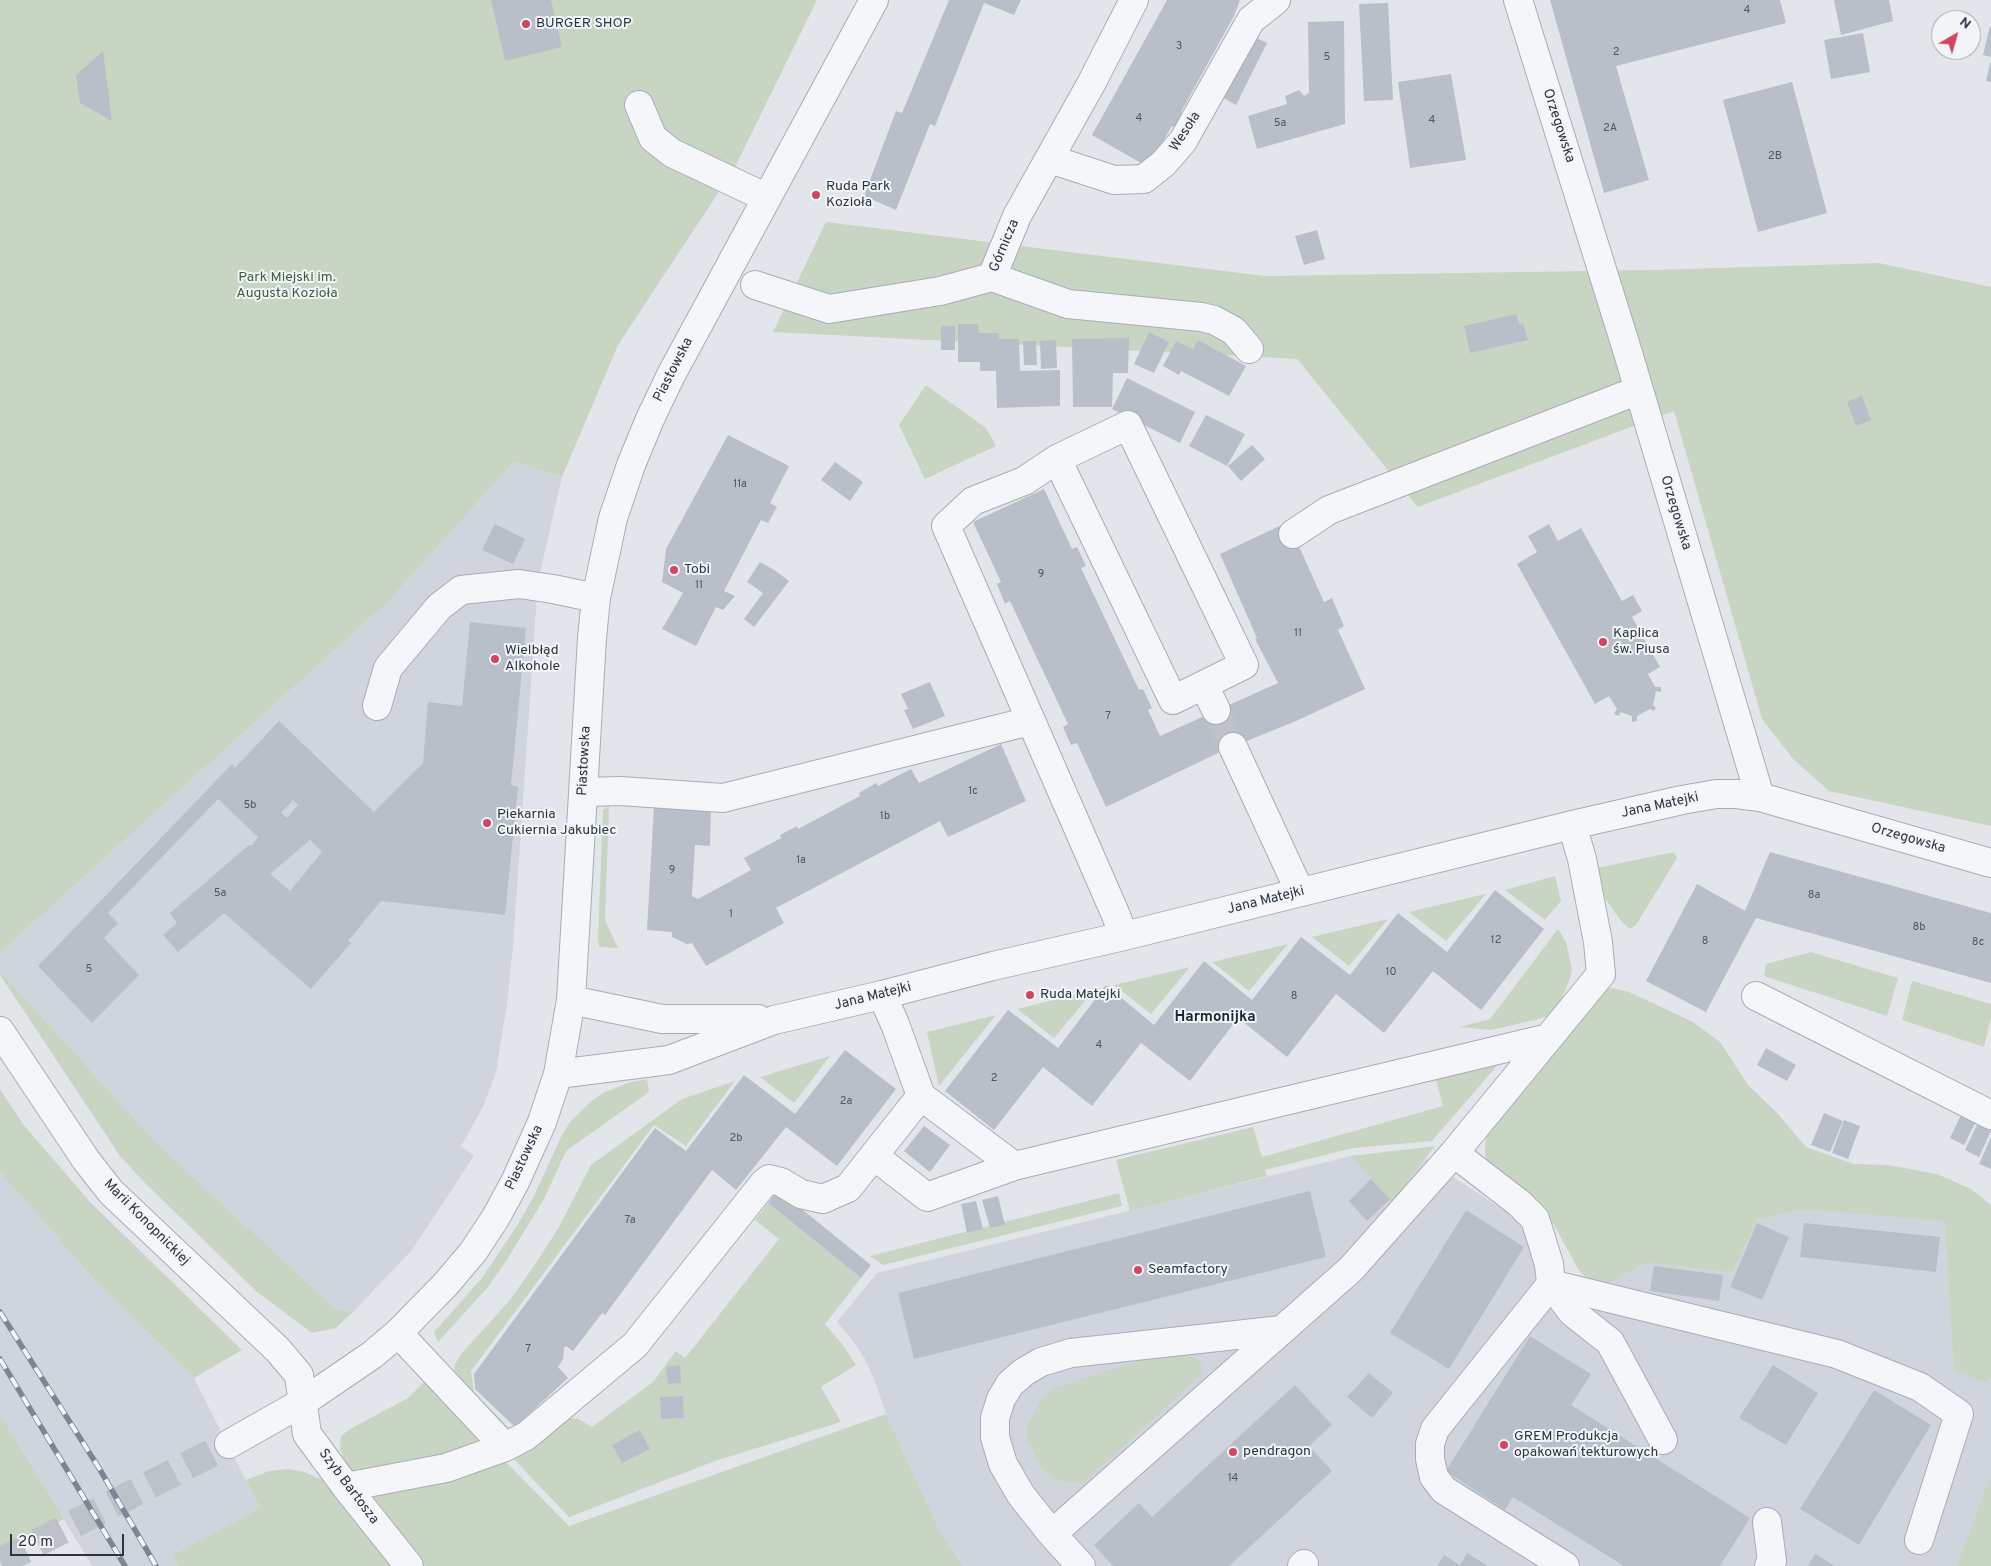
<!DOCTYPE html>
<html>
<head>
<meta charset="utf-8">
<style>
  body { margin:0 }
  #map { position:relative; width:1991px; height:1566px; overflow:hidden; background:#e2e6eb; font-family:Overpass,sans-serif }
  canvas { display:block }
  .north { position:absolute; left:1931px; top:10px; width:50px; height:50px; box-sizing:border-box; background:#f2f5f8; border:1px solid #a2a8b0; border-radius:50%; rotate:38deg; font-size:14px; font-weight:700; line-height:20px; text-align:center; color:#2a3443 }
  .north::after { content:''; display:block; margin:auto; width:18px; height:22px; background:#d1465f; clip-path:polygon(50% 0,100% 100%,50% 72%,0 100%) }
  .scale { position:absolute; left:10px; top:1534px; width:114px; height:22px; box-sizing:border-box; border:2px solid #2a3443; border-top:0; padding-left:6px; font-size:15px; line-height:18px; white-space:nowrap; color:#2a3443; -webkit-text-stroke:4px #f2f5f8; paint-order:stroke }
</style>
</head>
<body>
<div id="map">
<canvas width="1991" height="1566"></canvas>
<div class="north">N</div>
<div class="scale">20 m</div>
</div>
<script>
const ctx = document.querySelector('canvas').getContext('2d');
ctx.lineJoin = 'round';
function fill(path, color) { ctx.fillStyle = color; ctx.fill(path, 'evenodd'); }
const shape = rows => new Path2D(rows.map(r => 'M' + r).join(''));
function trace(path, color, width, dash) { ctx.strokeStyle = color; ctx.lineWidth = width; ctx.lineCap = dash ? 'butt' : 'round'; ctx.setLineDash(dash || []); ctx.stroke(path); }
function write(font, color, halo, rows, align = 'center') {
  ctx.font = font + ' Overpass,sans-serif'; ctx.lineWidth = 4; ctx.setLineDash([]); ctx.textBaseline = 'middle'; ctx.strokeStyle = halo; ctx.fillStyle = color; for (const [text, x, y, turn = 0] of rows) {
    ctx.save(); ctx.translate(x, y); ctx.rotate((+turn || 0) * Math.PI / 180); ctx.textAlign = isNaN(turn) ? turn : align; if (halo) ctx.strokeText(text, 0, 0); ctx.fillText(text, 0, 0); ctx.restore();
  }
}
const built = shape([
  [514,462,562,477,538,581,513,947,507,1004,496,1072,483,1107,461,1146,474,1156,412,1250,353,1312,334,1307,160,1146,0,971,0,953,389,601],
  [1692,1103,1945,1221,1991,1290,1991,1566,963,1566,940,1533,886,1414,875,1382,865,1359,850,1337,837,1322,877,1273,1351,1156,1392,1202,1426,1159,1523,1223,1537,1261,1535,1286,1605,1285],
  [0,1172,97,1283,194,1378,260,1508,172,1555,178,1566,92,1566,0,1414]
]);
const green = shape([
  [0,0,817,0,734,169,618,345,562,477,514,462,389,601,0,953],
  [826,222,1265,276,1653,270,1879,263,1991,287,1991,826,1829,791,1793,759,1762,719,1674,411,1418,507,1297,359,773,332],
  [926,385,986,428,996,446,925,479,899,425],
  [609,806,605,920,618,948,599,947,598,937,603,810],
  [1669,853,1674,853,1677,858,1636,925,1630,929,1623,923,1601,893,1597,868],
  [1555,876,1561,901,1545,920,1505,890],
  [1486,894,1446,941,1409,912,1485,894],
  [1388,919,1349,966,1312,937],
  [1558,929,1566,942,1572,970,1570,979,1560,1002,1547,1017,1491,1030,1459,1027,1490,1019],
  [1288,944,1249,991,1212,962],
  [1811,952,1898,978,1887,1016,1764,976,1766,964],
  [1190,967,1151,1014,1114,985],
  [0,971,160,1146,334,1307,353,1312,336,1328,312,1333,257,1292,145,1183,120,1156,0,975],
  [1912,981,1991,1004,1991,1017,1984,1047,1902,1020],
  [1612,988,1629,992,1693,1022,1720,1042,1748,1085,1778,1114,1806,1147,1854,1164,1888,1165,1937,1174,1971,1189,1991,1205,1991,1378,1985,1382,1954,1371,1945,1221,1804,1209,1757,1219,1733,1272,1653,1263,1643,1264,1605,1285,1587,1279,1578,1269,1554,1225,1543,1209,1495,1168,1486,1159,1485,1150,1486,1137,1494,1122,1605,989],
  [1094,990,1054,1038,1017,1009],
  [996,1015,939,1086,927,1032],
  [1507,1054,1432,1141,1353,1148,1265,1170,1267,1176,1130,1211,1116,1160,1253,1127,1262,1157,1443,1106,1434,1073],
  [830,1056,794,1103,760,1077],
  [647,1079,649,1092,566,1151,544,1199,508,1258,488,1287,438,1342,434,1332,482,1278,518,1224,533,1198,562,1135,570,1122,589,1103,603,1093,628,1083],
  [735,1081,686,1146,654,1125,471,1371,474,1392,512,1431,509,1434,454,1374,455,1364,462,1353,510,1300,536,1263,559,1227,591,1165,682,1099],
  [0,1089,23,1124,90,1202,242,1350,194,1378,97,1283,0,1172],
  [1435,1146,1392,1203,1351,1156],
  [1119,1193,1122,1206,883,1265,870,1256],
  [768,1203,861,1278,825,1324,843,1345,856,1365,821,1387,841,1422,715,1461,569,1517,508,1453,568,1418,578,1419,592,1427,653,1382,676,1351,685,1358,779,1239,755,1220],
  [1177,1350,1199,1360,1202,1367,1202,1374,1085,1482,1069,1482,1053,1478,1042,1470,1027,1440,1027,1426,1042,1398,1049,1391,1057,1387,1168,1351],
  [426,1380,486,1442,361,1478,351,1471,345,1461,340,1449,341,1436,350,1429,408,1398],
  [0,1414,64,1519,0,1552],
  [886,1414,940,1532,963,1566,425,1566,369,1498,374,1488,500,1456,569,1526],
  [289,1469,304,1472,323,1480,336,1490,397,1566,178,1566,172,1555,260,1508,246,1480,269,1471],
  [1989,1479,1991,1480,1991,1566,1957,1566]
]);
const building = shape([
  [491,0,551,0,562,47,505,61],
  [949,0,1021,0,1014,15,984,3,935,126,930,124,896,210,864,196,896,111,902,113],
  [1167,0,1240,0,1234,16,1181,112,1190,117,1181,131,1172,126,1148,167,1092,135],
  [1550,0,1780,0,1786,23,1616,66,1649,180,1604,193],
  [1834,0,1889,0,1893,21,1841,35],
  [1388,3,1393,100,1364,101,1359,4],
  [1344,21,1345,124,1257,149,1248,116,1287,104,1285,96,1299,90,1304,96,1309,93,1308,22],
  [1990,26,1991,27,1991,57,1983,55],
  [1863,33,1870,72,1831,79,1824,40],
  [1253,36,1267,43,1236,105,1222,97],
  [103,51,112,121,80,103,76,75],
  [1990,63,1991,63,1991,82,1986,81],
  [1451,74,1466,160,1410,168,1398,82],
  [1792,82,1827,213,1758,232,1723,100],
  [1317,230,1325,259,1304,265,1295,236],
  [1516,314,1519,324,1523,323,1528,340,1470,353,1464,326],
  [958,324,978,324,979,333,998,333,999,339,1019,339,1020,371,1060,370,1060,406,997,408,996,371,980,371,980,362,958,362],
  [941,326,955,326,955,350,941,350],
  [1149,332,1169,342,1154,373,1134,364],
  [1129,338,1128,373,1113,373,1112,407,1073,407,1072,339],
  [1056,340,1057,368,1041,369,1040,341],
  [1198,340,1246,366,1229,396,1181,371,1179,375,1163,366,1176,341,1193,349],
  [1023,341,1036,341,1037,365,1024,365],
  [1127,378,1195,412,1180,443,1112,409],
  [1862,396,1871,420,1856,426,1847,402],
  [1206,415,1245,434,1227,466,1189,446],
  [728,435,789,466,770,503,777,507,768,523,761,520,724,591,735,596,723,610,716,607,696,646,662,629,683,593,662,582,666,549],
  [1252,445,1265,459,1241,481,1228,466],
  [835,462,863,482,850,501,821,480],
  [1044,489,1072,549,1077,547,1086,566,1081,568,1139,690,1143,689,1152,708,1148,710,1160,736,1278,683,1255,639,1257,638,1220,554,1288,522,1324,602,1332,598,1344,626,1338,630,1365,689,1296,721,1220,752,1106,807,1077,743,1071,745,1063,727,1068,724,1010,601,1005,604,997,584,1001,582,973,522],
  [495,524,525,539,513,564,482,550],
  [1549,524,1558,541,1581,528,1622,601,1633,595,1642,611,1632,617,1660,667,1648,674,1655,687,1661,687,1661,692,1656,691,1653,705,1656,708,1654,711,1650,709,1637,716,1637,721,1632,722,1632,716,1620,712,1619,716,1614,714,1617,709,1609,696,1595,704,1517,564,1537,552,1528,536],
  [760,562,776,571,789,581,754,627,744,619,763,593,747,582],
  [470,622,526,628,511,785,518,787,505,915,381,901,348,941,351,943,311,989,224,913,178,952,163,935,177,923,170,913,249,845,252,845,258,837,218,799,108,913,118,923,104,938,139,975,92,1023,38,966,232,764,235,768,279,721,374,812,423,763,428,702,462,706],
  [293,800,298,805,287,818,281,813],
  [310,840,322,852,290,891,270,874],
  [930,682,945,716,913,729,904,710,908,709,901,694],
  [1001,744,1026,801,948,837,940,821,776,908,784,923,706,966,692,943,687,944,672,937,672,932,647,930,654,806,711,810,710,846,695,845,692,896,698,899,751,870,744,858,781,838,780,835,797,826,798,829,860,796,859,793,876,783,878,786,911,769,919,783],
  [1770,852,1991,913,1991,983,1756,918,1706,1012,1646,981,1697,884,1745,911],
  [1495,890,1544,929,1481,1010,1433,971,1384,1033,1336,994,1287,1057,1238,1018,1190,1081,1141,1043,1092,1106,1043,1067,994,1130,945,1091,1008,1010,1058,1048,1106,985,1154,1025,1204,961,1252,1000,1301,937,1350,975,1398,913,1447,952],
  [1766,1048,1796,1065,1787,1081,1757,1065],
  [845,1050,896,1089,837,1166,786,1127,736,1190,712,1170,605,1315,602,1313,573,1351,566,1346,564,1348,563,1359,558,1367,568,1378,515,1427,475,1389,474,1374,655,1128,686,1151,744,1075,795,1114],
  [1824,1113,1843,1121,1830,1152,1811,1145],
  [1962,1113,1977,1119,1964,1145,1950,1138],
  [1844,1120,1860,1126,1848,1159,1832,1153],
  [1977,1125,1991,1131,1979,1157,1965,1150],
  [924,1126,950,1145,930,1172,904,1151],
  [1991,1137,1991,1169,1979,1164],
  [1371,1179,1390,1199,1367,1221,1349,1201],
  [778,1190,871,1265,861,1278,768,1203],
  [1310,1191,1326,1257,914,1359,898,1293],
  [998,1196,1005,1225,990,1228,982,1200],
  [976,1201,983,1229,967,1233,961,1204],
  [1466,1210,1524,1247,1449,1369,1390,1333],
  [1757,1223,1789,1237,1762,1300,1730,1287],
  [1804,1223,1940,1237,1936,1272,1800,1257],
  [1654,1266,1723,1275,1719,1301,1650,1291],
  [1530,1336,1591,1374,1571,1405,1750,1518,1720,1566,1624,1566,1513,1497,1505,1510,1446,1471],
  [680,1365,681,1383,668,1384,666,1367],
  [1773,1365,1818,1393,1786,1445,1741,1419,1740,1416],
  [1369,1373,1393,1393,1372,1418,1347,1397],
  [1295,1385,1332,1425,1309,1446,1332,1471,1229,1566,1113,1566,1094,1545,1139,1503,1152,1517],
  [1874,1390,1931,1425,1859,1545,1800,1509],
  [683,1396,684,1418,661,1419,660,1397],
  [640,1430,650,1449,622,1463,612,1445],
  [1467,1553,1488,1566,1437,1566,1444,1555,1460,1565],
  [1815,1554,1835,1566,1808,1566]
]);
const minorTunnel = shape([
  [1216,710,1233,747],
  [0,1562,229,1444]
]);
const minor = shape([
  [1518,0,1628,353,1760,797],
  [639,105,653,138,672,153,767,198],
  [1050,159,1114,180,1144,179,1164,163,1183,141,1251,20,1276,0],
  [992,277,1068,304,1201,317,1214,320,1234,331,1249,349],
  [755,285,829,309,940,291,992,277,1017,216,1091,84,1134,0],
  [1057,459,1173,700,1244,665,1128,425,1057,459,1024,481,973,501,946,526,1115,913,1124,936],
  [1293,534,1329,510,1639,390],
  [1204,685,1216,710],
  [377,706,388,668,439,607,461,590,519,584,553,589,596,598],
  [1233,747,1300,892],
  [584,792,620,791,723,798,1030,721],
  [1572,825,1582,859,1598,942,1601,974,1454,1153,1519,1203,1535,1219,1549,1264,1551,1284,1837,1354,1920,1387,1959,1414,1919,1540],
  [882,995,895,1024,921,1096,1014,1166],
  [1756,996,1991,1115],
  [571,1000,662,1019,758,1019],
  [0,1031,86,1160,111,1192,278,1350,299,1375,307,1434,346,1487,409,1566],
  [558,1074,669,1060,774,1020,882,995,993,966,1124,936,1572,825,1682,800,1716,794,1736,794,1760,797,1991,863],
  [874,1156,927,1197,1014,1166,1548,1038],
  [1282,1330,1071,1353,1041,1362,1024,1372,1010,1384,1001,1399,995,1418,995,1437,1003,1464,1021,1495,1052,1534,1282,1330,1351,1269,1454,1153],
  [398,1333,505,1447],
  [229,1444,303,1402,372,1355,398,1333,445,1285,473,1252,496,1217,515,1182,529,1151,542,1122,558,1074,571,1000,592,638,596,598,613,518,631,465,650,419,671,375,874,0],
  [346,1487,446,1468,505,1447,526,1436,635,1345,764,1183,769,1179,781,1182,801,1194,823,1199,848,1188,921,1096],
  [1767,1522,1772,1561,1769,1566],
  [1052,1534,1081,1566],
  [1302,1566,1304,1564],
  [1565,1566,1444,1490,1434,1477,1430,1459,1430,1444,1435,1429,1551,1284,1572,1312,1610,1342,1663,1440]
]);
const rail = shape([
  [0,1312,99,1468,156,1566],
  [0,1359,125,1566]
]);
const markers = [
  [526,24,5,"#d1465f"],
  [816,195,5,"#d1465f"],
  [674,570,5,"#d1465f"],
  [1603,642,5,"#d1465f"],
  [495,659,5,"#d1465f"],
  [487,823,5,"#d1465f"],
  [1030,995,5,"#d1465f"],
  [1138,1270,5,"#d1465f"],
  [1504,1445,5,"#d1465f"],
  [1233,1452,5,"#d1465f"]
];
const numberNames = [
  ["4",1747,11],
  ["3",1179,47],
  ["2",1616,53],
  ["5",1327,58],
  ["4",1139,119],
  ["4",1432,121],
  ["5a",1280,124],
  ["2A",1610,129],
  ["2B",1775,157],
  ["11a",740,485],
  ["9",1041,575],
  ["11",699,586],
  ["11",1298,634],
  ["7",1108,717],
  ["1c",973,792],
  ["5b",250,806],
  ["1b",885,817],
  ["1a",801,861],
  ["9",672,871],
  ["5a",220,894],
  ["8a",1814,896],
  ["1",731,915],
  ["8b",1919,928],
  ["12",1496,941],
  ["8",1705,942],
  ["8c",1978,943],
  ["5",89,970],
  ["10",1391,973],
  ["8",1294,997],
  ["4",1099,1046],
  ["2",994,1079],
  ["2a",846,1102],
  ["2b",736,1139],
  ["7a",630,1221],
  ["7",528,1350],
  ["14",1233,1479]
];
const poiNames = [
  ["BURGER SHOP",536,24],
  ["Ruda Park",826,187],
  ["Kozioła",826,203],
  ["Tobi",684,570],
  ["Kaplica",1613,634],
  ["św. Piusa",1613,650],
  ["Wielbłąd",505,651],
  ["Alkohole",505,667],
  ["Piekarnia",497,815],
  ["Cukiernia Jakubiec",497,831],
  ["Ruda Matejki",1040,995],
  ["Seamfactory",1148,1270],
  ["GREM Produkcja",1514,1437],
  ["opakowań tekturowych",1514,1453],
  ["pendragon",1243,1452]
];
const streetNames = [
  ["Orzegowska",1558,126,72],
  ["Wesoła",1186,132,-57],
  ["Górnicza",1005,246,-67],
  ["Piastowska",674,370,-63],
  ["Orzegowska",1675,513,73],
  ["Piastowska",585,761,-87],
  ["Jana Matejki",1660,806,-12],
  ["Orzegowska",1908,839,16],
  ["Jana Matejki",1266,901,-14],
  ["Jana Matejki",873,997,-14],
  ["Piastowska",525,1158,-65],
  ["Marii Konopnickiej",146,1223,45],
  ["Szyb Bartosza",348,1487,53]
];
const parkNames = [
  ["Park Miejski im.",287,278],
  ["Augusta Kozioła",287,294]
];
const neighbourhoodNames = [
  ["Harmonijka",1215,1018]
];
fill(built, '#d0d5dd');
fill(green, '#c8d5c3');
fill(building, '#b9bfc8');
trace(minorTunnel, '#bdc2c9', 28, [28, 14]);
trace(minor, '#a7adb5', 30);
trace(minor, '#f5f6f9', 28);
trace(rail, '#7b8595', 5.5);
trace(rail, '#f2f5f8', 4, [11]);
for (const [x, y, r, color] of markers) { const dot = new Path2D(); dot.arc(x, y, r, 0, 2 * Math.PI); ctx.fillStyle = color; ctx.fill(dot); trace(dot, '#f2f5f8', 2); }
write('11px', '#4e5764', null, numberNames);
write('14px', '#2a3443', '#f2f5f8', poiNames, 'left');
write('14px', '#2a3443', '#f2f5f8', streetNames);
write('14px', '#3f5f37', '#f2f5f8', parkNames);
write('bold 15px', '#1c2534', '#f2f5f8', neighbourhoodNames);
</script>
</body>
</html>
